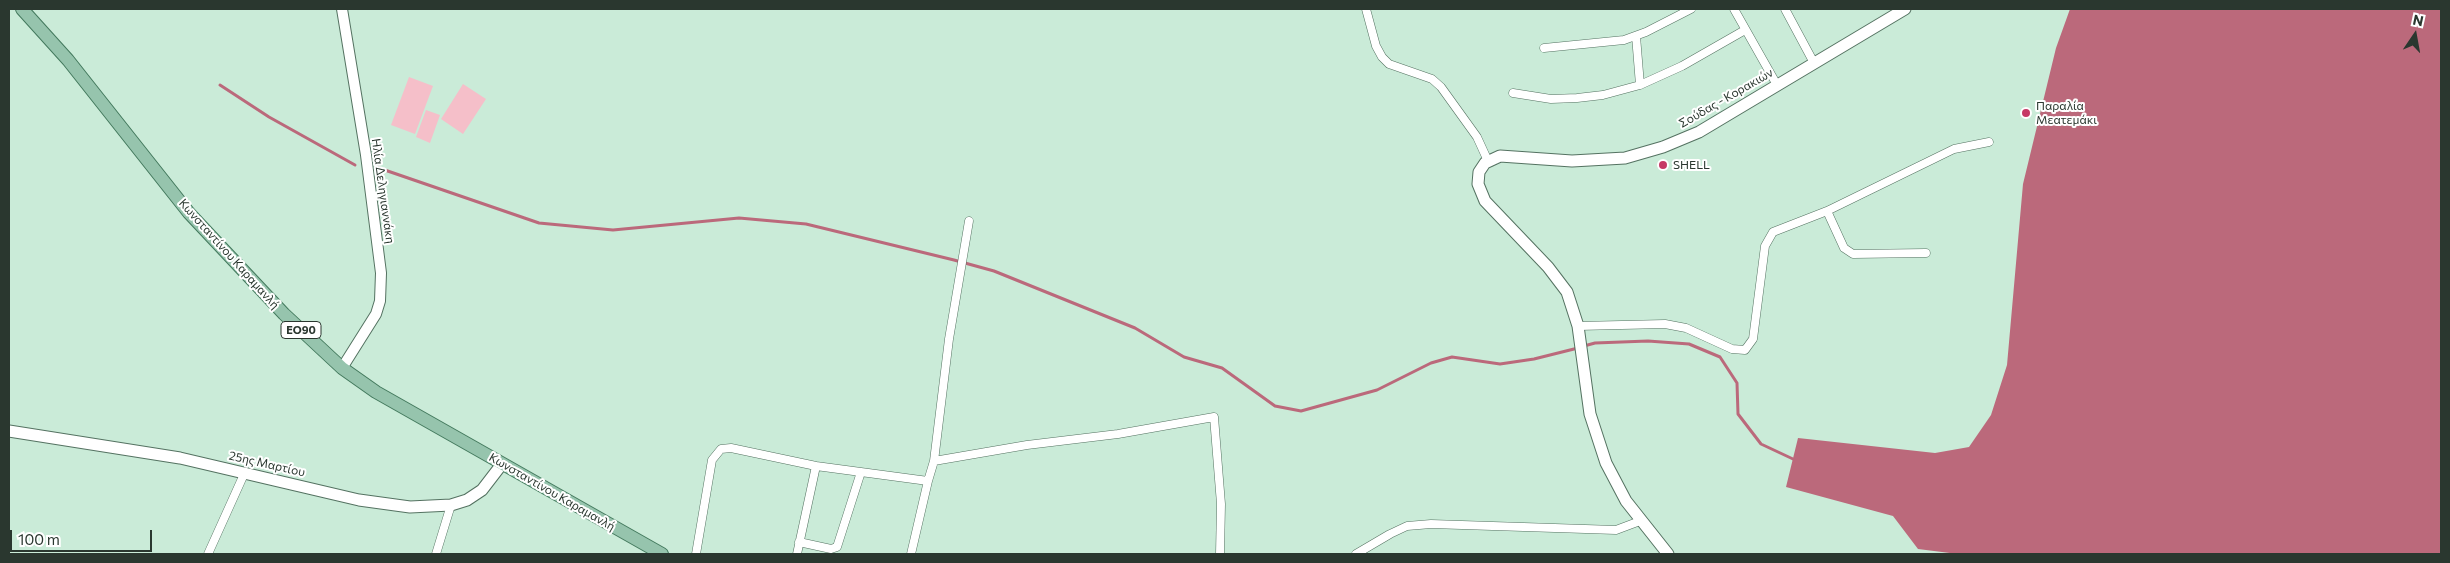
<!DOCTYPE html>
<html>
<head>
<meta charset="utf-8">
<style>
  body { margin:0 }
  #map { position:relative; width:2450px; height:563px; overflow:hidden; background:#caebd8; font-family:Commissioner,sans-serif }
  canvas { display:block }
  .frame { position:absolute; inset:0; border:10px solid #2a372f; pointer-events:none }
  .north { position:absolute; left:2390px; top:10px; width:50px; height:50px; -webkit-text-stroke:4px #fff; paint-order:stroke; rotate:12deg; font-size:14px; font-weight:700; line-height:20px; text-align:center; color:#2a372f }
  .north::after { content:''; display:block; margin:auto; width:18px; height:22px; background:#2a372f; clip-path:polygon(50% 0,100% 100%,50% 72%,0 100%) }
  .scale { position:absolute; left:10px; top:530px; width:142px; height:22px; box-sizing:border-box; border:2px solid #2a372f; border-top:0; padding-left:6px; font-size:15px; line-height:18px; white-space:nowrap; color:#2a372f; -webkit-text-stroke:4px #fff; paint-order:stroke }
</style>
</head>
<body>
<div id="map">
<canvas width="2450" height="563"></canvas>
<div class="frame"></div>
<div class="north">N</div>
<div class="scale">100 m</div>
</div>
<script>
const ctx = document.querySelector('canvas').getContext('2d');
ctx.lineJoin = 'round';
function fill(path, color) { ctx.fillStyle = color; ctx.fill(path, 'evenodd'); }
const shape = rows => new Path2D(rows.map(r => 'M' + r).join(''));
function trace(path, color, width, dash) { ctx.strokeStyle = color; ctx.lineWidth = width; ctx.lineCap = dash ? 'butt' : 'round'; ctx.setLineDash(dash || []); ctx.stroke(path); }
function write(font, color, halo, rows, align = 'center') {
  ctx.font = font + ' Commissioner,sans-serif'; ctx.lineWidth = 4; ctx.setLineDash([]); ctx.textBaseline = 'middle'; ctx.strokeStyle = halo; ctx.fillStyle = color; for (const [text, x, y, turn = 0] of rows) {
    ctx.save(); ctx.translate(x, y); ctx.rotate((+turn || 0) * Math.PI / 180); ctx.textAlign = isNaN(turn) ? turn : align; if (halo) ctx.strokeText(text, 0, 0); ctx.fillText(text, 0, 0); ctx.restore();
  }
}
const green = shape([
  [409,77,433,86,415,134,391,125],
  [463,84,486,99,463,134,441,119],
  [426,110,440,115,430,143,416,137]
]);
const water = shape([
  [2070,9,2441,9,2441,554,1958,554,1918,549,1893,516,1786,487,1798,438,1935,453,1969,447,1991,415,2007,365,2023,184,2056,48]
]);
const stream = shape([
  [220,85,269,117,355,165],
  [376,167,539,223,613,230,739,218,806,224,954,260,994,271,1135,328,1184,357,1222,368,1275,406,1301,411,1377,390,1431,363,1452,357,1500,364,1534,359,1578,348],
  [1584,346,1595,343,1648,341,1689,344,1720,357,1737,383,1738,414,1761,444,1793,459]
]);
const minor = shape([
  [1366,9,1376,46,1382,57,1389,64,1432,79,1441,87,1477,137,1488,161],
  [1734,9,1777,85],
  [1785,9,1814,63],
  [1636,36,1640,85],
  [1544,48,1624,40,1646,32,1691,9],
  [1513,93,1551,99,1577,98,1603,95,1640,85,1682,66,1745,30],
  [1827,211,1844,248,1853,254,1926,253],
  [1578,326,1665,324,1686,328,1732,349,1745,350,1753,339,1765,246,1773,232,1827,211,1954,149,1989,142],
  [934,461,949,339,969,221],
  [799,542,831,549,837,547,861,472],
  [208,554,245,472],
  [436,554,451,505],
  [696,554,712,460,721,449,731,448,816,466,928,481,934,461,1027,445,1118,434,1214,417,1221,504,1220,554],
  [797,554,816,466],
  [911,554,928,481],
  [1356,554,1390,534,1407,526,1431,524,1616,530,1640,521]
]);
const tertiary = shape([
  [342,9,366,155,381,273,380,301,376,314,342,368]
]);
const secondary = shape([
  [9,431,180,458,359,500,410,507,451,505,467,500,482,490,502,464],
  [1668,554,1626,501,1606,463,1590,414,1578,326,1567,292,1548,267,1485,201,1478,184,1479,172,1485,163,1500,156,1572,161,1625,158,1663,147,1699,132,1905,9]
]);
const primary = shape([
  [22,9,68,60,189,213,284,314,342,368,376,392,662,554]
]);
const markers = [
  [2026,113,5,"#c63865"],
  [1663,165,5,"#c63865"]
];
const shields = [
  [301,330,40]
];
const shieldNames = [
  ["ΕΟ90",301,330]
];
const streetNames = [
  ["Σούδας - Κορακιών",1726,98,-30],
  ["Ηλία Δεληγιαννάκη",383,191,82],
  ["Κωνσταντίνου Καραμανλή",229,254,48],
  ["25ης Μαρτίου",267,464,13],
  ["Κωνσταντίνου Καραμανλή",552,492,30]
];
const poiNames = [
  ["Παραλία",2036,106],
  ["Μεατεμάκι",2036,120],
  ["SHELL",1673,165]
];
fill(green, '#f5bfc9');
fill(water, '#bb697b');
trace(stream, '#bb697b', 3);
trace(minor, '#547261', 9);
trace(tertiary, '#547261', 12);
trace(secondary, '#547261', 13);
trace(primary, '#43795d', 14);
trace(minor, '#fff', 8);
trace(tertiary, '#fff', 10);
trace(secondary, '#fff', 11);
trace(primary, '#96c4ad', 12);
for (const [x, y, r, color] of markers) { const dot = new Path2D(); dot.arc(x, y, r, 0, 2 * Math.PI); ctx.fillStyle = color; ctx.fill(dot); trace(dot, '#fff', 2); }
for (const [x, y, w] of shields) { const box = new Path2D(); box.roundRect(x - w / 2, y - 8.5, w, 17, 4); ctx.fillStyle = '#fff'; ctx.fill(box); trace(box, '#2a372f', 1); }
write('bold 11px', '#2a372f', null, shieldNames);
write('12px', '#2a372f', '#fff', streetNames);
write('12px', '#2a372f', '#fff', poiNames, 'left');
</script>
</body>
</html>
